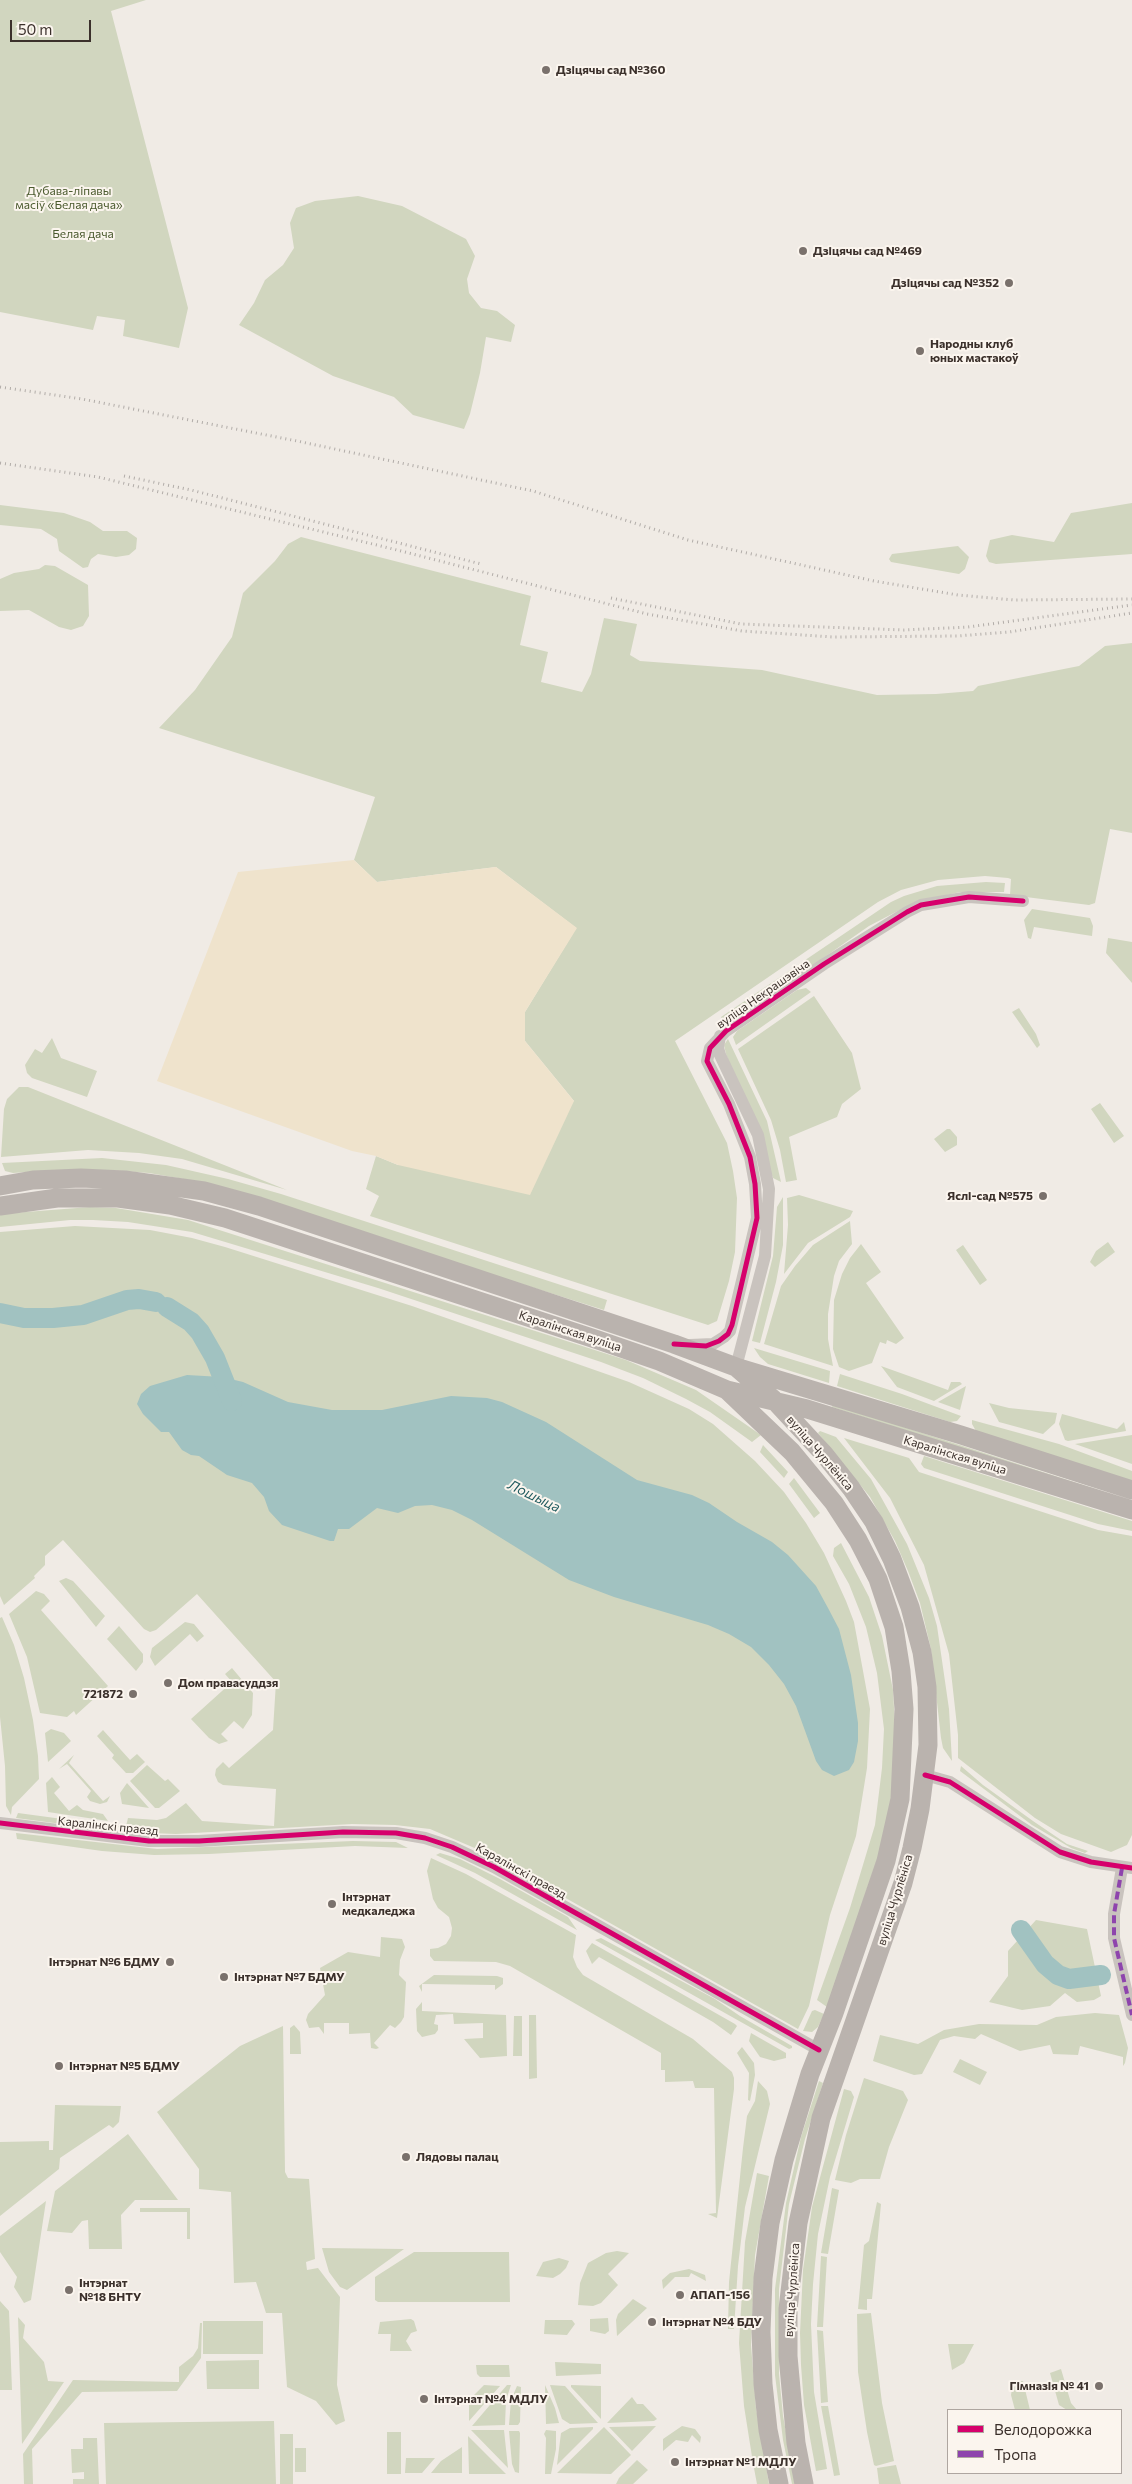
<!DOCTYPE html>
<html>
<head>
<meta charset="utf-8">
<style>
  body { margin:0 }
  #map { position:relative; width:1132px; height:2484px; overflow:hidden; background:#f0ebe5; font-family:Commissioner,sans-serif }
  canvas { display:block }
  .legend { position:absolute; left:947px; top:2409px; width:175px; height:65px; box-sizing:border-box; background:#fbf5ee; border:1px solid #aea6a0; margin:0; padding:6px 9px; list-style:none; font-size:15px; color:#3b302b }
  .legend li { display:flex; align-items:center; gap:10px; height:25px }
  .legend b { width:25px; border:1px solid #aea6a0 }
  .scale { position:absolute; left:10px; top:20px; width:81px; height:22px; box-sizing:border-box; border:2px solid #3b302b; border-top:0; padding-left:6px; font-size:15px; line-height:18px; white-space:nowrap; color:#3b302b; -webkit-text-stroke:4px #fbf5ee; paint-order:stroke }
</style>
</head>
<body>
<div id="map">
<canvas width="1132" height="2484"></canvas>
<ul class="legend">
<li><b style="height:6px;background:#d6006c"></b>Велодорожка</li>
<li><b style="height:6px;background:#8e44ad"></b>Тропа</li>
</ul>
<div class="scale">50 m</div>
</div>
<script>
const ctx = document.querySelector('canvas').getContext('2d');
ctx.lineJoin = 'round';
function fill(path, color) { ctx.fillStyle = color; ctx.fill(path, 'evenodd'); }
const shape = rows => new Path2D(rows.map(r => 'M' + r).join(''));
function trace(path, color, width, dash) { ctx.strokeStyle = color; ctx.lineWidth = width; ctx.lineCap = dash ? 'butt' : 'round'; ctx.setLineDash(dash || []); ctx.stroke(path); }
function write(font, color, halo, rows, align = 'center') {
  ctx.font = font + ' Commissioner,sans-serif'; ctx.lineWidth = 4; ctx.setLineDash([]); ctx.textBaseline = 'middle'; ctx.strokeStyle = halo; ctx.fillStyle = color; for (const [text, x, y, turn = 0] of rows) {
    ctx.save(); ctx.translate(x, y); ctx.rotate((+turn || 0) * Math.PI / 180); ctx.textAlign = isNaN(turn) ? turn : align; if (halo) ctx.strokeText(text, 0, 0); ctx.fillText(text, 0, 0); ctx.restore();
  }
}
const green = shape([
  [0,0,146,0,111,11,188,308,179,348,123,336,125,320,97,316,93,330,0,312],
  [358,196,402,206,466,239,475,256,467,279,469,293,481,308,497,311,515,325,511,342,486,337,480,373,470,414,464,429,413,415,394,397,333,376,239,325,254,303,265,280,283,265,294,248,290,223,296,208,315,201],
  [1132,503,1132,554,996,564,989,562,986,556,990,540,1012,535,1054,542,1071,513],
  [0,505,64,513,90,522,103,531,127,531,137,538,136,549,129,555,116,557,98,554,91,559,88,567,83,568,59,551,57,539,41,529,0,525],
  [301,537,531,596,520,645,548,652,541,682,582,692,591,674,604,618,637,624,630,655,640,661,762,670,877,695,936,694,973,691,978,686,1079,666,1105,646,1132,643,1132,833,1110,829,1095,903,1089,905,1010,895,1011,879,1008,878,985,876,938,880,901,890,878,902,675,1041,727,1143,733,1171,737,1198,735,1252,729,1281,717,1321,708,1325,370,1216,379,1196,366,1189,376,1156,398,1165,574,1101,525,1041,525,1012,576,928,496,867,377,882,354,860,375,797,159,728,195,690,232,637,243,593,275,561,288,544],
  [958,546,969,557,965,569,959,574,891,562,889,559,892,554],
  [45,565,55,566,88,585,89,616,83,626,71,630,59,627,29,610,0,611,0,579,14,573,39,569],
  [986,882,1005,883,1004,892,960,892,913,903,869,926,726,1026,721,1017,891,902,904,896,937,886],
  [1032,909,1090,918,1093,926,1092,936,1034,927,1031,939,1028,938,1024,920],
  [1108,938,1132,942,1132,983,1106,953],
  [806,988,811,992,736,1045,733,1037,737,1031,797,990],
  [814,996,852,1053,861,1089,842,1104,837,1117,789,1137,797,1180,786,1182,780,1150,771,1120,738,1049],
  [1019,1008,1036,1034,1040,1045,1037,1048,1012,1012],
  [52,1038,61,1058,97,1071,87,1097,32,1078,27,1073,25,1065,35,1049,42,1053],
  [728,1039,767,1121,781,1182,773,1178,726,1054,724,1045],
  [19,1087,28,1087,287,1190,182,1159,139,1153,88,1150,1,1157,4,1109,7,1099],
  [1100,1103,1124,1136,1114,1143,1091,1109],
  [947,1129,950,1129,957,1137,957,1145,945,1152,934,1139],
  [102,1158,166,1165,228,1179,281,1194,607,1300,604,1310,195,1181,149,1173,109,1170,54,1170,13,1173,5,1171,2,1163],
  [799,1195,853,1211,850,1217,808,1243,784,1274,788,1225,787,1198],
  [783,1197,783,1245,776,1282,760,1343,752,1341,753,1337,773,1256,777,1207],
  [90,1207,116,1208,188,1220,626,1360,696,1390,761,1435,752,1442,710,1412,686,1399,643,1378,601,1362,378,1288,192,1232,128,1222,93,1220,70,1220,0,1227,0,1214],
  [850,1221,852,1244,839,1261,834,1276,828,1314,828,1339,833,1366,764,1344,781,1286,795,1266,813,1245],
  [75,1226,150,1230,192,1238,225,1247,412,1306,629,1382,689,1409,713,1424,755,1461,784,1492,806,1523,824,1553,846,1601,854,1622,870,1709,867,1768,856,1836,830,1915,809,2006,798,2029,484,1852,430,1829,395,1825,352,1824,176,1834,126,1832,119,1828,118,1826,126,1826,128,1818,157,1820,166,1818,186,1803,202,1821,274,1826,276,1789,223,1785,218,1782,215,1775,216,1769,223,1762,229,1768,273,1730,276,1682,197,1594,156,1630,150,1632,144,1629,63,1540,45,1556,45,1565,34,1576,35,1578,4,1605,0,1596,0,1232],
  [1108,1242,1115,1252,1095,1267,1090,1262,1096,1251],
  [861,1244,881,1272,866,1283,904,1338,896,1344,887,1340,886,1344,880,1342,872,1363,849,1371,839,1367,833,1349,834,1300,842,1274,850,1258],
  [963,1245,987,1280,980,1285,956,1250],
  [754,1348,830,1371,829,1383,768,1364,760,1357],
  [881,1366,948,1390,951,1382,960,1382,962,1384,934,1401,897,1387],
  [840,1374,902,1394,961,1416,957,1421,950,1422,837,1386],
  [966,1386,960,1410,938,1402],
  [989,1403,1009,1408,1057,1413,1055,1423,1043,1434,999,1422],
  [833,1404,1111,1494,1110,1496,832,1407],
  [1062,1414,1117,1429,1124,1422,1126,1431,1068,1441,1065,1440,1059,1424],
  [972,1420,1059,1444,1132,1471,1132,1481,976,1431,972,1424],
  [820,1431,836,1437,871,1479,907,1544,929,1598,937,1626,949,1709,952,1761,943,1748,941,1738,931,1649,920,1603,908,1571,895,1541,870,1497,818,1433],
  [1132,1435,1132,1464,1075,1444,1112,1438],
  [844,1438,909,1458,919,1472,1098,1530,1132,1536,1132,1835,1127,1845,1111,1852,1061,1834,1035,1818,958,1758,958,1735,949,1654,924,1565,890,1498],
  [763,1445,788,1472,784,1478,760,1452],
  [924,1456,1132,1521,1132,1531,1098,1524,924,1468,921,1464],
  [794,1478,820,1513,814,1518,789,1484],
  [841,1543,869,1597,882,1636,893,1690,896,1743,890,1815,884,1839,827,2007,817,2000,850,1908,875,1825,882,1768,884,1729,877,1673,866,1627,849,1584,833,1556,834,1548],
  [66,1578,73,1581,105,1616,96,1627,59,1581],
  [36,1591,44,1594,50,1601,41,1610,108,1686,76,1715,74,1711,67,1717,40,1713,27,1657,9,1614],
  [2,1617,14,1645,24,1678,33,1720,38,1756,39,1779,12,1807,11,1815,6,1806,5,1766,0,1717,0,1618],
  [185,1622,194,1624,204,1636,197,1642,190,1634,155,1666,150,1657,152,1648],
  [119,1626,143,1654,143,1662,136,1671,107,1639],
  [232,1668,253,1693,252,1715,243,1729,234,1721,221,1734,228,1741,219,1744,209,1738,191,1719,232,1682,225,1674],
  [51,1729,64,1733,71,1741,48,1762,45,1733],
  [103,1730,130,1760,137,1754,145,1762,133,1773,126,1773,112,1758,114,1755,97,1736],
  [74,1755,69,1763,103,1801,110,1796,107,1802,100,1804,90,1801,87,1797,91,1791,67,1764,59,1769],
  [147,1765,165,1781,168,1779,180,1791,159,1808,155,1808,130,1781],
  [961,1766,983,1785,1033,1821,1067,1844,1088,1851,1085,1853,1071,1848,1032,1825,960,1771],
  [52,1777,60,1787,54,1793,69,1811,77,1805,83,1810,103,1814,108,1821,48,1812,46,1783],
  [127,1783,149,1808,122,1804,120,1793],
  [18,1813,107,1825,100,1829,16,1818],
  [16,1833,157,1849,353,1841,396,1842,408,1848,355,1846,209,1854,154,1855,102,1851,17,1839],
  [440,1853,460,1859,500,1879,568,1917,577,1930,475,1873,436,1855],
  [431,1858,466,1874,576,1935,573,1957,577,1967,583,1975,693,2039,732,2072,734,2078,734,2089,717,2218,708,2214,716,2213,714,2088,695,2088,693,2081,665,2082,665,2070,661,2070,661,2053,510,1966,496,1962,434,1961,430,1956,430,1949,438,1948,446,1944,451,1936,452,1928,449,1917,438,1908,433,1899,427,1871],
  [1036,1920,1087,1929,1101,1996,1094,2000,1077,2002,1065,1993,1050,2006,1022,2010,989,2002,1008,1976,1008,1951],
  [381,1937,402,1939,405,1947,400,1960,399,1975,406,1982,404,2017,401,2022,395,2028,390,2025,374,2043,379,2048,376,2049,371,2048,370,2033,349,2034,349,2023,324,2023,324,2034,319,2027,309,2028,306,2020,308,2014,325,1995,320,1968,348,1952,380,1957],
  [601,1938,715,1999,740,2016,792,2046,792,2048,789,2049,595,1940],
  [592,1943,735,2024,737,2026,731,2035,713,2022,599,1957,592,1964,586,1951],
  [434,1975,497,1976,503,1978,503,1984,495,1990,495,1985,422,1984,422,1992,419,1986],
  [422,2002,422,2011,506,2015,507,2056,480,2058,464,2039,483,2038,483,2023,454,2024,453,2014,436,2015,434,2024,438,2025,438,2030,435,2034,422,2037,417,2031,416,2009],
  [815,2010,824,2014,818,2027,812,2032,803,2031,812,2011],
  [1095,2013,1119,2015,1128,2048,1125,2063,1123,2066,1123,2057,1080,2046,1078,2055,1053,2054,1050,2045,1020,2051,981,2034,975,2039,954,2036,940,2040,922,2074,914,2075,873,2061,880,2035,918,2044,944,2030,979,2024,1037,2025,1056,2017],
  [529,2015,536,2015,537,2078,529,2079],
  [514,2016,522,2016,522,2056,513,2056],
  [294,2025,300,2032,301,2054,290,2054,290,2028],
  [283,2026,285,2172,288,2178,309,2179,315,2259,306,2262,307,2270,318,2268,340,2297,337,2385,345,2421,336,2425,316,2401,287,2387,282,2313,266,2313,256,2282,234,2283,231,2192,199,2189,199,2169,157,2112,240,2046],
  [751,2033,786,2053,786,2058,774,2061,760,2057,749,2041],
  [742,2047,754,2063,755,2075,750,2101,748,2100,749,2073,737,2053],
  [960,2059,987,2072,980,2085,953,2072],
  [864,2078,903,2091,908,2100,889,2147,880,2179,860,2179,851,2183,835,2180,846,2135],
  [758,2081,767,2091,770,2104,745,2207,738,2266,734,2329,728,2329,729,2282,743,2148,747,2116,755,2101],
  [819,2081,823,2083,805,2139,789,2204,779,2289,779,2374,783,2416,796,2484,792,2484,783,2440,775,2375,775,2289,786,2203,801,2137],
  [844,2089,851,2091,854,2097,830,2177,818,2234,813,2284,811,2324,814,2392,827,2469,816,2471,804,2405,801,2365,800,2333,803,2270,812,2207],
  [55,2105,121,2106,119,2122,113,2128,109,2125,60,2158,59,2169,0,2216,0,2142,49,2141,49,2150,53,2150],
  [128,2134,178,2200,135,2200,121,2215,122,2249,89,2249,88,2220,82,2221,72,2233,47,2231,55,2191],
  [757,2173,769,2176,755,2255,751,2345,756,2408,769,2484,757,2484,753,2463,744,2406,739,2343,745,2242],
  [832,2188,839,2190,828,2254,821,2253],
  [46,2201,31,2300,24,2303,14,2287,17,2277,0,2252,0,2236],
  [877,2202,881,2204,872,2299,867,2299,867,2310,858,2309,864,2245,869,2241],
  [140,2208,190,2208,190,2239,187,2239,187,2212,140,2212],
  [322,2248,404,2249,347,2290,340,2287,329,2272],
  [617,2251,629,2253,608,2274,618,2285,601,2303,593,2306,578,2305,580,2283,588,2263,606,2253],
  [414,2252,509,2252,510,2302,378,2302,375,2300,375,2277],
  [821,2256,827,2257,823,2327,817,2327],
  [559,2258,569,2261,566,2268,560,2274,553,2278,536,2276,543,2262],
  [689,2269,705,2275,706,2281,691,2273,689,2277,675,2277,663,2289,662,2280,670,2273],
  [633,2299,647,2308,617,2336,616,2320,618,2314],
  [0,2301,9,2311,12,2390,0,2390],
  [871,2313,882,2403,894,2461,876,2466,874,2465,867,2432,858,2372,857,2314],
  [18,2317,25,2325,23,2338,44,2362,48,2381,64,2382,22,2444],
  [608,2318,609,2331,605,2334,590,2331,590,2319],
  [411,2319,414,2321,417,2331,411,2333,406,2341,412,2351,390,2351,391,2334,378,2334,380,2322],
  [545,2320,572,2320,575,2324,567,2335,544,2334],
  [203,2321,263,2321,263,2354,203,2354],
  [200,2323,202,2323,201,2358,177,2391,82,2392,32,2449,33,2484,24,2484,23,2454,73,2380,179,2382,179,2367,193,2356,198,2348],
  [817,2330,823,2331,828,2402,821,2403],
  [948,2344,974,2344,964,2363,952,2370],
  [259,2360,259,2389,207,2389,206,2361],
  [555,2362,601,2364,601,2374,556,2376],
  [476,2365,509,2365,510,2377,480,2377,477,2374],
  [1061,2369,1071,2403,1077,2410,1067,2410,1059,2405,1050,2373],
  [1020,2381,1023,2381,1030,2410,1015,2410,1011,2395,1012,2389],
  [484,2385,500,2386,469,2421,469,2400],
  [507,2385,511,2385,506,2400,505,2425,472,2426],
  [545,2385,555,2408,559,2423,546,2424],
  [550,2385,565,2386,598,2423,570,2424,562,2419],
  [571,2385,601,2386,601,2419,571,2387],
  [517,2386,521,2387,520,2422,518,2425,509,2425,511,2400],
  [632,2397,637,2404,643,2404,657,2419,654,2421,607,2423],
  [821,2406,828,2406,840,2475,834,2476],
  [274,2421,276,2484,106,2484,104,2423],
  [656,2426,632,2451,609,2427],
  [682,2426,695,2429,701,2437,700,2443,692,2435,688,2442,676,2440,663,2451,663,2439],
  [593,2427,593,2429,557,2465,561,2433,570,2428],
  [604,2427,631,2455,611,2474,557,2473],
  [471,2430,504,2430,508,2468],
  [546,2430,556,2431,556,2449,551,2474,545,2474,546,2438,544,2434],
  [509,2431,519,2431,520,2433,519,2473,515,2472,512,2464],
  [387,2432,401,2432,401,2474,387,2474],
  [280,2434,293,2434,293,2484,280,2484],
  [468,2436,506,2474,469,2474],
  [83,2438,97,2438,99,2484,73,2484,73,2479,84,2479,84,2472,72,2473,71,2449,83,2449],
  [462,2447,462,2473,431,2473,441,2461],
  [295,2448,306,2448,306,2472,295,2472],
  [406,2458,435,2458,422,2473,405,2473],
  [637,2460,648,2470,633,2484,616,2484,619,2478],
  [896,2465,901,2484,879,2484,877,2468]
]);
const sand = shape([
  [354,860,377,882,496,867,577,928,525,1012,525,1041,574,1101,530,1195,398,1165,376,1156,352,1151,157,1081,238,872]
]);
const water = shape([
  [187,1375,222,1377,243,1382,288,1402,332,1410,382,1410,451,1396,487,1398,502,1402,546,1422,637,1480,692,1495,709,1503,737,1522,772,1542,788,1555,816,1586,828,1608,839,1629,851,1675,858,1723,858,1741,854,1762,849,1770,834,1776,822,1770,816,1761,796,1706,784,1684,769,1665,751,1647,729,1634,708,1625,614,1597,569,1580,472,1520,452,1510,432,1505,415,1506,398,1513,377,1508,349,1529,338,1529,334,1541,330,1541,282,1525,269,1511,264,1497,252,1483,227,1475,199,1456,191,1455,182,1450,169,1432,161,1432,143,1414,137,1404,141,1394,150,1386]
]);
const river = shape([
  [167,1307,191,1322,200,1332,215,1358,232,1401],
  [0,1313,24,1318,53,1318,83,1315,127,1300,139,1299,156,1302],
  [1021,1930,1045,1964,1058,1975,1069,1979,1101,1975]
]);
const minor = shape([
  [720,1036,718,1048,720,1055,758,1135,769,1189,765,1256,736,1367],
  [690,1345,713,1344,724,1337,730,1331,757,1218,755,1184,750,1157,729,1104,707,1061,710,1048,726,1031,824,964,907,912,921,905,969,897,1023,901],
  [925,1775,950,1782,1060,1852,1091,1862,1132,1868],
  [0,1823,149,1841,199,1841,343,1832,396,1833,425,1838,452,1847,494,1867,819,2050],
  [1122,1868,1114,1914,1114,1938,1132,2015]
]);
const secondary = shape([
  [0,1186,33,1180,81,1178,125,1180,204,1191,259,1206,674,1344,736,1367,961,1435,1132,1490],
  [0,1206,57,1198,118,1198,170,1205,225,1218,598,1340,659,1361,727,1390,807,1409,1132,1510],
  [736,1367,773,1399,824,1454,851,1488,874,1522,892,1559,910,1607,922,1652,927,1687,928,1745,920,1809,912,1848,903,1883,821,2118,798,2223,788,2309,788,2356,796,2443,804,2484],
  [728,1391,792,1452,834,1503,858,1540,878,1579,894,1627,901,1671,904,1709,900,1799,886,1861,834,2013,810,2074,784,2160,770,2223,763,2278,761,2332,763,2384,768,2430,779,2484]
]);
const rail = shape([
  [0,387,82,399,297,441,533,491,688,540,874,581,958,595,1014,600,1132,599],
  [0,463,98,477,393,549,647,614,742,631,833,637,957,636,1009,632,1132,613],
  [124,476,191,490,481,564],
  [611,598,741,624,904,630,968,627,1132,605]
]);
const quiet = shape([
  [1122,1868,1114,1914,1114,1938,1132,2015]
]);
const cycleway = shape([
  [674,1344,706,1346,719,1341,728,1334,732,1325,757,1218,755,1184,750,1157,729,1104,707,1061,710,1048,726,1031,824,964,907,912,921,905,969,897,1023,901],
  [925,1775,950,1782,1060,1852,1091,1862,1132,1868],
  [0,1823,149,1841,199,1841,343,1832,396,1833,425,1838,452,1847,494,1867,819,2050]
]);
const markers = [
  [546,70,5,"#7a716c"],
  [803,251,5,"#7a716c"],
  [1009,283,5,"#7a716c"],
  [920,351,5,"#7a716c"],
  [1043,1196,5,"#7a716c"],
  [168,1683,5,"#7a716c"],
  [133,1694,5,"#7a716c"],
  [332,1904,5,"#7a716c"],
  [170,1962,5,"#7a716c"],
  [224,1977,5,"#7a716c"],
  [59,2066,5,"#7a716c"],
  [406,2157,5,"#7a716c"],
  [69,2290,5,"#7a716c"],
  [680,2295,5,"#7a716c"],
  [652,2322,5,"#7a716c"],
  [1099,2386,5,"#7a716c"],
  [424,2399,5,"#7a716c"],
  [675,2462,5,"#7a716c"]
];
const poiNames = [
  ["Дзіцячы сад №360",556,70],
  ["Дзіцячы сад №469",813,251],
  ["Дзіцячы сад №352",999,283,"right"],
  ["Народны клуб",930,344],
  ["юных мастакоў",930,358],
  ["Яслі-сад №575",1033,1196,"right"],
  ["Дом правасуддзя",178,1683],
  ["721872",123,1694,"right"],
  ["Інтэрнат",342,1897],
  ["медкаледжа",342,1911],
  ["Інтэрнат №6 БДМУ",160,1962,"right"],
  ["Інтэрнат №7 БДМУ",234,1977],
  ["Інтэрнат №5 БДМУ",69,2066],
  ["Лядовы палац",416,2157],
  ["Інтэрнат",79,2283],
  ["№18 БНТУ",79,2297],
  ["АПАП-156",690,2295],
  ["Інтэрнат №4 БДУ",662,2322],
  ["Гімназія № 41",1089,2386,"right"],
  ["Інтэрнат №4 МДЛУ",434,2399],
  ["Інтэрнат №1 МДЛУ",685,2462]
];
const parkNames = [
  ["Дубава-ліпавы",69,191],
  ["масіў «Белая дача»",69,205],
  ["Белая дача",83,234]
];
const streetNames = [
  ["вуліца Некрашэвіча",763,994,-35],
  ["Каралінская вуліца",570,1331,18],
  ["вуліца Чурлёніса",820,1453,49],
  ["Каралінская вуліца",955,1455,17],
  ["Каралінскі праезд",108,1826,6],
  ["Каралінскі праезд",521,1871,29],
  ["вуліца Чурлёніса",895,1900,-73],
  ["вуліца Чурлёніса",792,2290,-86]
];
const waterNames = [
  ["Лошыца",534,1496,26]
];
fill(green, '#d1d6bf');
fill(sand, '#efe3cc');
fill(water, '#a1c2c1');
trace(river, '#a1c2c1', 20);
trace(minor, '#c9c3be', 12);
trace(secondary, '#bab3ae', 19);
trace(rail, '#b1aca8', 3, [1, 4]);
trace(quiet, '#8e44ad', 4, [8, 4]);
trace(cycleway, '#d6006c', 5);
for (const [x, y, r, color] of markers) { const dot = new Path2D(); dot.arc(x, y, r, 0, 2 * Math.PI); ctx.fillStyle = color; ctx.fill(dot); trace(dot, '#fbf5ee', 2); }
write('bold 12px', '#3b302b', '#fbf5ee', poiNames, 'left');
write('12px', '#4a5a2e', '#fbf5ee', parkNames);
write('12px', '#3b302b', '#fbf5ee', streetNames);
write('italic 14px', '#1f5a5e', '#fbf5ee', waterNames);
</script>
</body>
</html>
